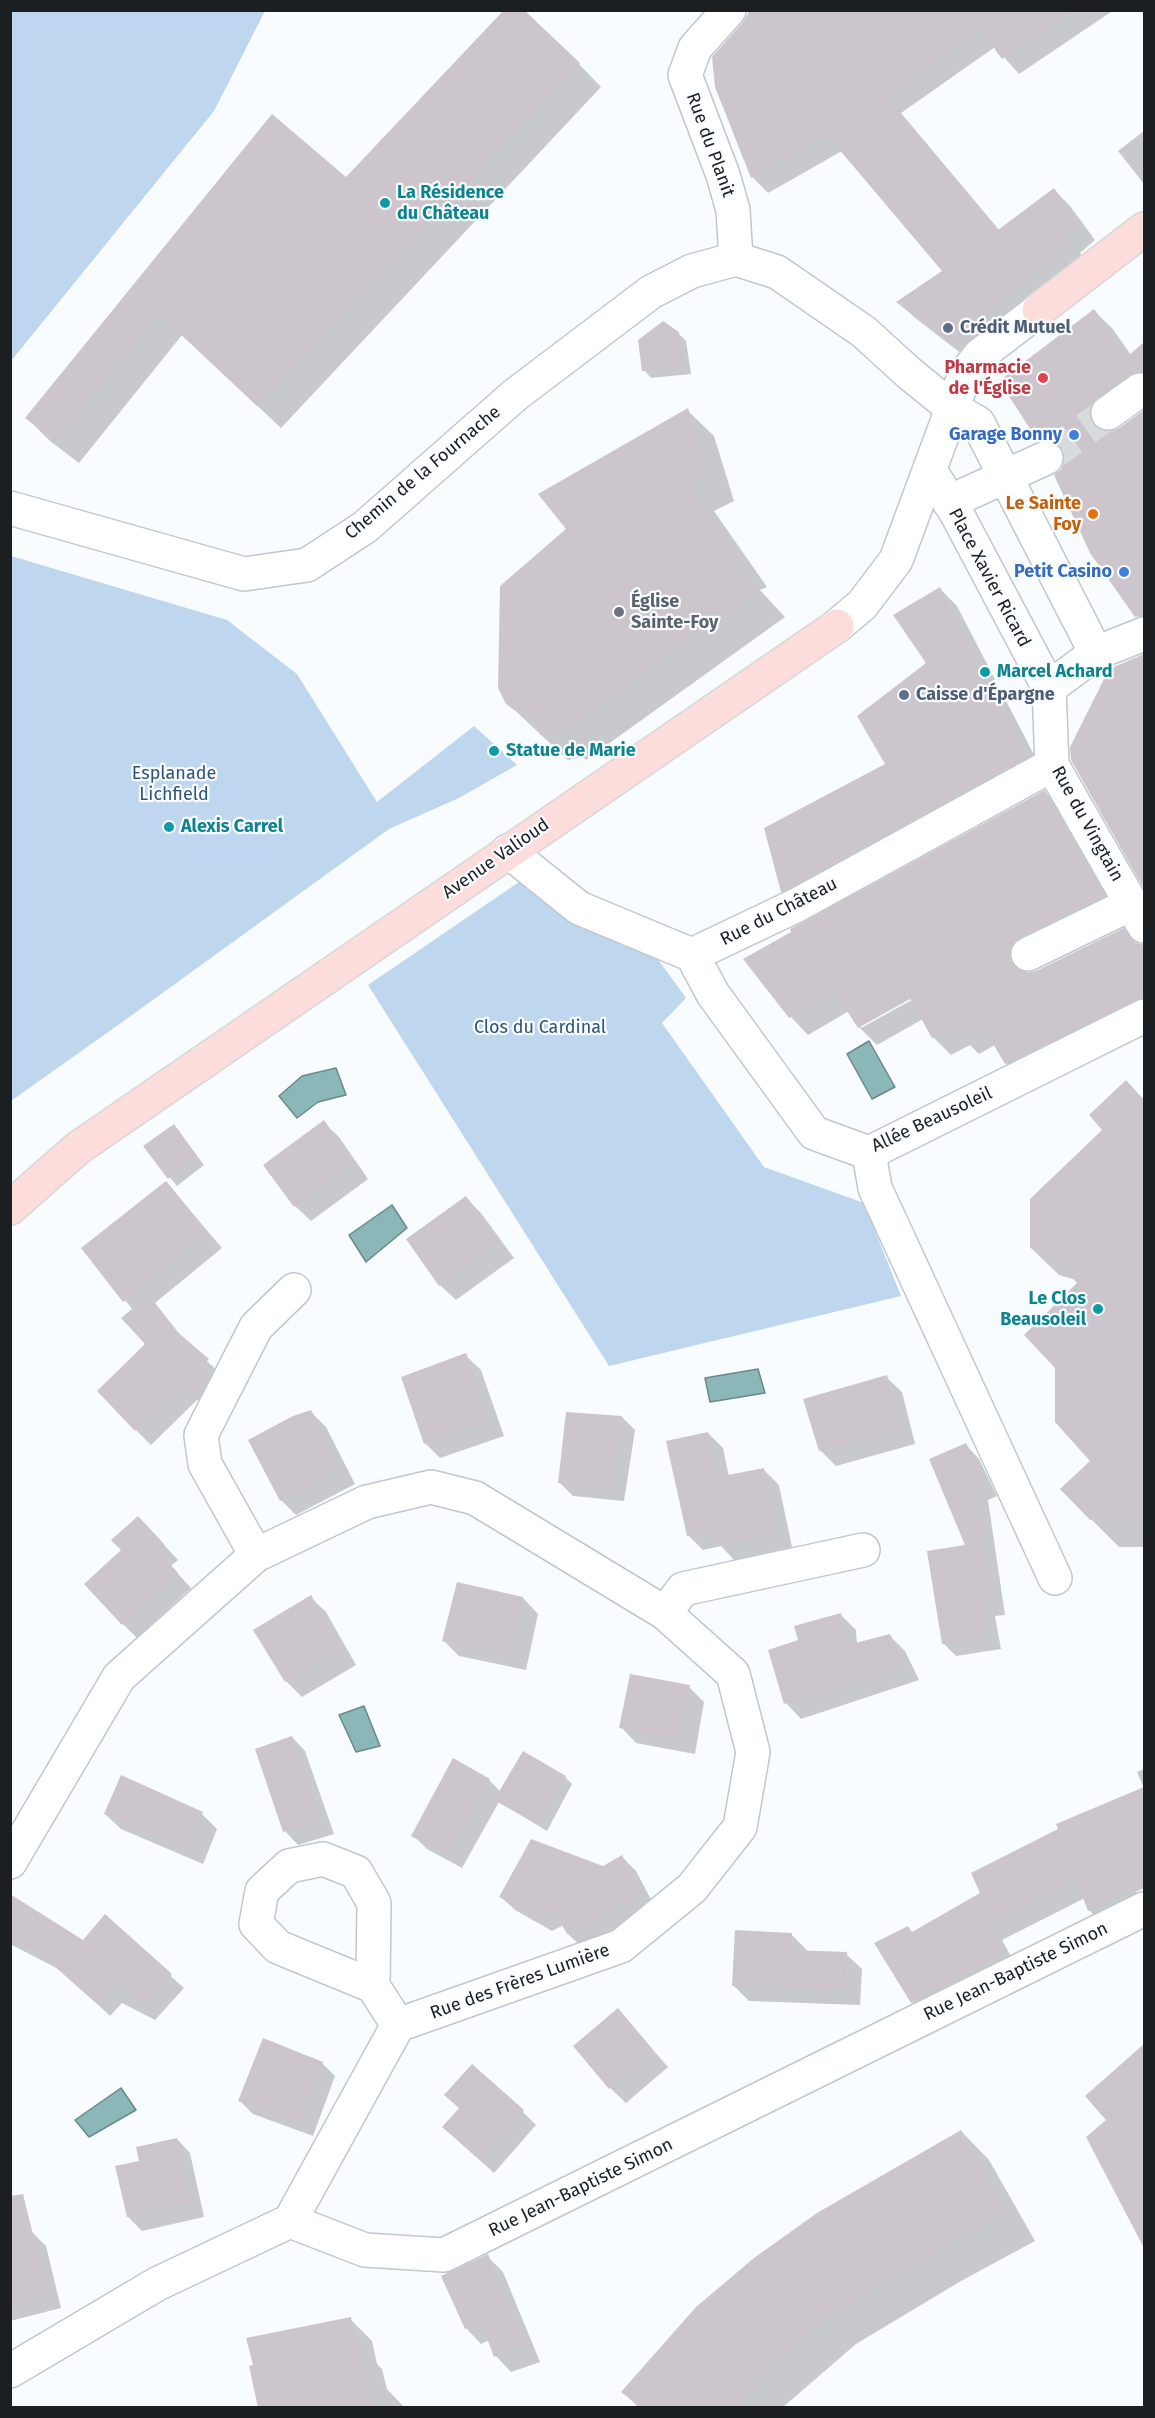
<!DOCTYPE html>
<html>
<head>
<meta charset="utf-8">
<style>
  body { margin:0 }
  #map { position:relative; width:1155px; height:2418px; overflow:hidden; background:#f9fcff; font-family:"Fira Sans",sans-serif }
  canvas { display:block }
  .frame { position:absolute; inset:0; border:12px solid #1c1f21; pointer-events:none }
</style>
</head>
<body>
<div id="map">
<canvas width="1155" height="2418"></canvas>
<div class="frame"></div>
</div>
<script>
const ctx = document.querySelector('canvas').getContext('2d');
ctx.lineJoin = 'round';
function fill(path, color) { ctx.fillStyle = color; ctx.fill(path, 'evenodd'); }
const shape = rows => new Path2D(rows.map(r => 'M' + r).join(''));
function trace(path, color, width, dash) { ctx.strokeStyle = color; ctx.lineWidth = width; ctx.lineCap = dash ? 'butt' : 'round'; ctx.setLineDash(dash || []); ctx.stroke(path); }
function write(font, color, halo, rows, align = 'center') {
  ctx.font = font + ' "Fira Sans",sans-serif'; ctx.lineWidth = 4.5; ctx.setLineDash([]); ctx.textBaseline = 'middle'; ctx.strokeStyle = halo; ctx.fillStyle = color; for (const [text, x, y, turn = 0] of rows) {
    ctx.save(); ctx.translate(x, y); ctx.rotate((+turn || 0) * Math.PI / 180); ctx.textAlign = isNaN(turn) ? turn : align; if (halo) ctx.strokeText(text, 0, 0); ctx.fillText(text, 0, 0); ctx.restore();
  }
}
const green = shape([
  [11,10,265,11,214,111,11,361],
  [11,556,227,620,297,674,377,802,474,726,517,765,459,798,389,829,128,1018,11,1101],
  [522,880,649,947,686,998,662,1023,764,1167,864,1203,901,1296,609,1366,368,985]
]);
const water = shape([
  [869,1041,895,1087,872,1099,847,1054,869,1041],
  [336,1068,346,1095,318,1102,297,1118,279,1096,302,1076,336,1068],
  [392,1205,407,1228,366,1262,349,1235,392,1205],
  [758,1369,765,1393,710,1402,705,1378,758,1369],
  [364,1706,380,1746,356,1752,339,1715,364,1706],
  [121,2088,136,2110,89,2137,75,2120,121,2088]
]);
const shadow = shape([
  [753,10,1114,10,1019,74,995,47,901,113,1000,231,1054,190,1070,206,1095,240,1080,253,1085,260,967,358,914,317,898,302,944,271,842,151,768,193,752,177,717,87],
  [579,64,601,87,281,428,182,335,79,463,50,441,27,418,273,116,346,179],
  [1144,131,1144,184,1118,151],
  [1094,311,1112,328,1131,355,1144,344,1144,394,1108,423,1107,433,1120,430,1144,412,1144,621,1127,604,1062,470,1065,457,1057,458,1039,440],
  [678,333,686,341,691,374,651,378,644,370],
  [687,410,714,436,734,501,714,511,767,587,760,590,785,617,586,760,583,757,568,760,507,703,569,529],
  [940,589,957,606,1044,774,799,908,782,891,887,765,928,664],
  [1144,655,1144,886,1072,759,1110,670],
  [1045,792,1062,810,1122,914,1030,961,1027,974,1036,972,1123,930,1138,945,1144,946,1144,1022,1024,1081,1006,1063,995,1045,979,1054,970,1045,951,1055,933,1037,923,1019,877,1045,859,1027,849,1011,808,1035,791,1017],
  [916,994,917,997,861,1028,861,1024],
  [1126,1082,1144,1101,1144,1547,1119,1547,1091,1519,1092,1461,1079,1283,1076,1280,1059,1275,1031,1248,1104,1130],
  [323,1122,339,1137,368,1179,311,1221,295,1206],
  [174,1126,204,1165,177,1186,145,1147],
  [166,1183,222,1248,155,1303,185,1341,222,1375,213,1414,198,1399,151,1445,136,1430,147,1344,133,1310,83,1249],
  [466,1198,481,1213,514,1258,456,1300,440,1285],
  [465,1355,481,1370,504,1436,440,1458,425,1443],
  [886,1377,902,1392,915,1444,836,1466,820,1450],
  [310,1411,326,1427,355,1484,296,1515,281,1500],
  [622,1417,635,1430,624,1501,573,1496,560,1483],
  [708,1433,723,1448,729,1477,764,1470,779,1485,792,1547,734,1560,721,1546,703,1550,688,1535],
  [966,1445,979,1459,997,1496,988,1500,1005,1615,995,1616,1001,1649,956,1656,943,1643,967,1546],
  [152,1532,178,1560,171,1566,191,1588,137,1638,123,1624],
  [310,1597,326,1612,356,1665,302,1697,286,1681],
  [523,1598,538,1614,526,1670,459,1656,444,1641],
  [841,1615,856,1630,857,1644,890,1636,905,1651,919,1680,801,1719,786,1703],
  [689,1687,704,1702,695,1754,636,1743,621,1727],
  [292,1737,305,1751,334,1834,298,1845,285,1831],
  [454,1760,489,1780,501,1792,565,1777,572,1784,547,1831,499,1802,462,1868,427,1849,413,1835],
  [1144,1769,1144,1788,1137,1772],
  [1144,1788,1144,1888,1136,1892,1142,1906,1105,1926,1089,1910,1085,1898,1002,1940,1019,1971,928,2018,912,2002,908,1928,913,1933,982,1893,1060,1829,1058,1824],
  [105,1814,202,1814,217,1829,203,1864,121,1829],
  [622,1857,636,1871,655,1907,582,1947,568,1934,564,1925,552,1931,515,1910,501,1897,603,1867],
  [10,1905,83,1942,105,1917,184,1988,155,2020,122,2003,110,2016,64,1972,10,1944],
  [791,1934,807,1950,807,1952,846,1954,862,1969,860,2005,749,2001,734,1986],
  [618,2010,668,2067,626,2103,610,2088],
  [1144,2046,1144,2245,1088,2138,1108,2120,1087,2096],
  [322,2063,335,2076,313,2136,253,2114,240,2101],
  [446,2095,522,2111,536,2125,494,2173,458,2141,460,2109],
  [961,2131,989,2160,1035,2241,961,2281,856,2344,782,2408,639,2408,623,2392],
  [177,2139,190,2153,204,2217,142,2231,128,2217,117,2167,141,2162],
  [32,2232,46,2246,61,2308,10,2321,10,2237],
  [487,2256,503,2272,540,2362,511,2372,496,2356,490,2340,481,2344,466,2328],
  [350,2319,372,2341,377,2364,382,2369,387,2389,405,2408,259,2408]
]);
const building = shape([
  [504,10,524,10,580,63,257,406,159,314,55,441,25,418,272,114,346,177],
  [750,10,1074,10,1002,59,981,30,887,97,998,230,1054,188,1080,223,1066,237,1071,243,950,343,896,302,942,271,827,135,751,178,715,87,712,57,743,22],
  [1094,309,1128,356,1144,342,1144,372,1138,371,1130,374,1097,398,1091,405,1089,414,1093,424,1100,430,1109,432,1119,428,1144,410,1144,616,1135,617,1090,553,1054,475,1061,469,1065,460,1063,450,1057,443,1048,439,1038,441,999,381],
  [663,321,679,332,684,367,642,371,638,340],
  [688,408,709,474,689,484,742,560,735,563,760,590,559,735,555,732,540,735,534,717,514,710,506,704,498,688,500,586,566,529,538,494],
  [940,587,1028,757,781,892,764,828,885,764,857,716,926,663,893,615],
  [1144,654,1144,889,1071,760,1070,747,1109,669],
  [1045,790,1105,896,1019,937,1013,943,1009,952,1011,962,1018,970,1026,973,1036,971,1124,928,1134,942,1144,945,1144,995,1138,999,1005,1064,982,1025,961,1037,954,1026,932,1038,910,999,858,1028,835,992,789,1018,743,959,791,932,790,929],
  [1126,1080,1144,1100,1144,1520,1090,1520,1060,1489,1090,1461,1055,1422,1055,1368,1024,1335,1077,1283,1048,1253,1030,1248,1030,1199,1102,1130,1089,1115],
  [324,1120,354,1163,294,1207,263,1165],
  [174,1124,198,1157,168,1179,143,1146],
  [166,1181,208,1232,123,1302,81,1248],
  [466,1196,500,1242,439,1286,406,1239],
  [149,1295,174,1329,209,1359,201,1367,209,1378,198,1401,183,1384,135,1431,97,1391,145,1344,121,1318],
  [466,1353,490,1420,424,1444,401,1377],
  [887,1375,901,1428,819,1451,803,1399],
  [311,1410,341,1469,280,1501,248,1440,293,1416],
  [566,1412,622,1416,611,1489,558,1483],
  [708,1432,718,1477,764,1468,778,1533,718,1545,714,1530,687,1536,666,1441],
  [966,1443,985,1482,975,1487,993,1602,983,1603,988,1636,942,1644,927,1551,965,1545,929,1459],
  [138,1516,165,1545,158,1551,178,1573,122,1625,84,1584,121,1550,111,1540],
  [457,1582,523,1597,511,1656,442,1641],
  [311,1595,342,1649,285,1682,253,1630],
  [841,1613,844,1646,890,1634,905,1665,784,1704,768,1650,798,1640,794,1626],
  [630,1674,690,1685,679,1739,619,1728],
  [292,1736,321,1820,283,1832,255,1749],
  [523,1751,566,1776,539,1825,494,1800],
  [453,1758,490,1779,447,1855,411,1836],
  [121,1775,203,1812,188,1850,104,1814],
  [1144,1787,1144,1882,1088,1911,1076,1879,988,1925,1004,1955,911,2003,874,1943,908,1926,912,1932,980,1893,971,1873,1058,1829,1056,1824],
  [531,1839,603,1866,622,1855,643,1893,567,1934,554,1910,537,1918,499,1897],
  [10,1894,83,1940,105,1914,172,1974,144,2004,118,1981,97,2004,44,1957,10,1939],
  [735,1930,792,1933,791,1950,847,1952,845,1990,732,1986],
  [618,2008,654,2051,609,2089,573,2046],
  [263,2038,323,2062,300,2124,238,2101],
  [1144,2044,1144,2248,1086,2137,1106,2120,1085,2096],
  [472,2064,524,2110,480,2160,442,2127,459,2108,444,2095],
  [961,2130,1007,2212,932,2254,828,2316,752,2381,757,2387,737,2408,642,2408,621,2392,696,2307,754,2258,817,2213],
  [177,2138,191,2203,127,2217,115,2166,139,2161,136,2147],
  [23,2194,48,2295,10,2304,10,2196],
  [488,2254,526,2346,494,2357,481,2322,465,2329,441,2276],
  [351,2317,356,2345,360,2345,374,2408,258,2408,249,2366,253,2365,246,2338]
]);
const minorTunnel = shape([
  [1046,458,1108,413]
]);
const minor = shape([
  [729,10,695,48,685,75,723,175,733,210,736,259],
  [736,259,777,272,864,332,909,373,952,408,978,423,1096,653],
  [1108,413,1140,390],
  [930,470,958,516,1049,688,1052,765,1144,926],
  [949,502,1046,458],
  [10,508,244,574,307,565,365,527,515,395,651,292,692,271,736,259],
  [837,626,862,605,896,560,965,374,980,355,1039,310],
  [1049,688,1096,653,1144,634],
  [508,851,579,908,692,955,797,905,1052,765],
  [1028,954,1131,904],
  [692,955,713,994,814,1133,869,1153,1144,1016],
  [869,1153,875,1188,1055,1578],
  [256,1555,205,1464,201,1435,256,1327,294,1290],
  [665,1613,683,1589,863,1550],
  [10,1862,119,1677,256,1555,367,1502,431,1487,475,1498,665,1613,733,1674,753,1752,740,1827,692,1888,621,1946,398,2025,290,2221],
  [373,1986,278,1947,256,1924,262,1891,289,1866,323,1859,356,1872,374,1903,373,1986,398,2025],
  [10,2371,157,2284,290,2221,365,2250,444,2255,1144,1909]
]);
const major = shape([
  [1039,310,1144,229],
  [10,1208,78,1148,837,626]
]);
const markers = [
  [385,203,6,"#0f9aa8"],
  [948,328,6,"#5c6f8a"],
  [1043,378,6,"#e0444e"],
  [1074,435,6,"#3f7fe0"],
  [1093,514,6,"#e8710a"],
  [1124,572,6,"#3f7fe0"],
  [619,612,6,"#6b7280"],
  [985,672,6,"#0f9aa8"],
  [904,695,6,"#5c6f8a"],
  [494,751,6,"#0f9aa8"],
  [169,827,6,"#0f9aa8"],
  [1098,1309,6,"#0f9aa8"]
];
const streetNames = [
  ["Rue du Planit",710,145,70],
  ["Chemin de la Fournache",423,473,-40],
  ["Place Xavier Ricard",989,578,62],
  ["Rue du Vingtain",1087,824,61],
  ["Avenue Valioud",496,859,-35],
  ["Rue du Château",779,912,-27],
  ["Allée Beausoleil",932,1120,-25],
  ["Rue Jean-Baptiste Simon",1016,1972,-26],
  ["Rue des Frères Lumière",520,1982,-20],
  ["Rue Jean-Baptiste Simon",581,2188,-26]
];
const cultureNames = [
  ["La Résidence",397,193],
  ["du Château",397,214],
  ["Marcel Achard",997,672],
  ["Statue de Marie",506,751],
  ["Alexis Carrel",181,827],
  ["Le Clos",1086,1299,"right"],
  ["Beausoleil",1086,1320,"right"]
];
const serviceNames = [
  ["Crédit Mutuel",960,328],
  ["Caisse d'Épargne",916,695]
];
const healthNames = [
  ["Pharmacie",1031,368],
  ["de l'Église",1031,389]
];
const shopNames = [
  ["Garage Bonny",1062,435],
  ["Petit Casino",1112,572]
];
const foodNames = [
  ["Le Sainte",1081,504],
  ["Foy",1081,525]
];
const worshipNames = [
  ["Église",631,602],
  ["Sainte-Foy",631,623]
];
const parkNames = [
  ["Esplanade",174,774],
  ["Lichfield",174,795],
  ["Clos du Cardinal",540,1028]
];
fill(green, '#bfd6ef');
fill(water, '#8cb7b8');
trace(water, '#6a898b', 1.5);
fill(shadow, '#0003');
fill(building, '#ccc5cc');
trace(minorTunnel, '#d8dbde', 33, [33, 16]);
trace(minor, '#c0c7ce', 36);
trace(major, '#d6d7d7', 36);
trace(minor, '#fff', 33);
trace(major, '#fddcdc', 33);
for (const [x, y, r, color] of markers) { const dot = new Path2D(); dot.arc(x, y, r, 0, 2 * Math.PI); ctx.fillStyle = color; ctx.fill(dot); trace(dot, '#f9fcff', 2); }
write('18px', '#1c1f21', '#f9fcff', streetNames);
write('bold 18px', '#0d838f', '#f9fcff', cultureNames, 'left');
write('bold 18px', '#4e5e75', '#f9fcff', serviceNames, 'left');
write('bold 18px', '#be3a42', '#f9fcff', healthNames, 'right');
write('bold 18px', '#366cbe', '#f9fcff', shopNames, 'right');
write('bold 18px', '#c56008', '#f9fcff', foodNames, 'right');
write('bold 18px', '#5b616d', '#f9fcff', worshipNames, 'left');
write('18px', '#2e5379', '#f9fcff', parkNames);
</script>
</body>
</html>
